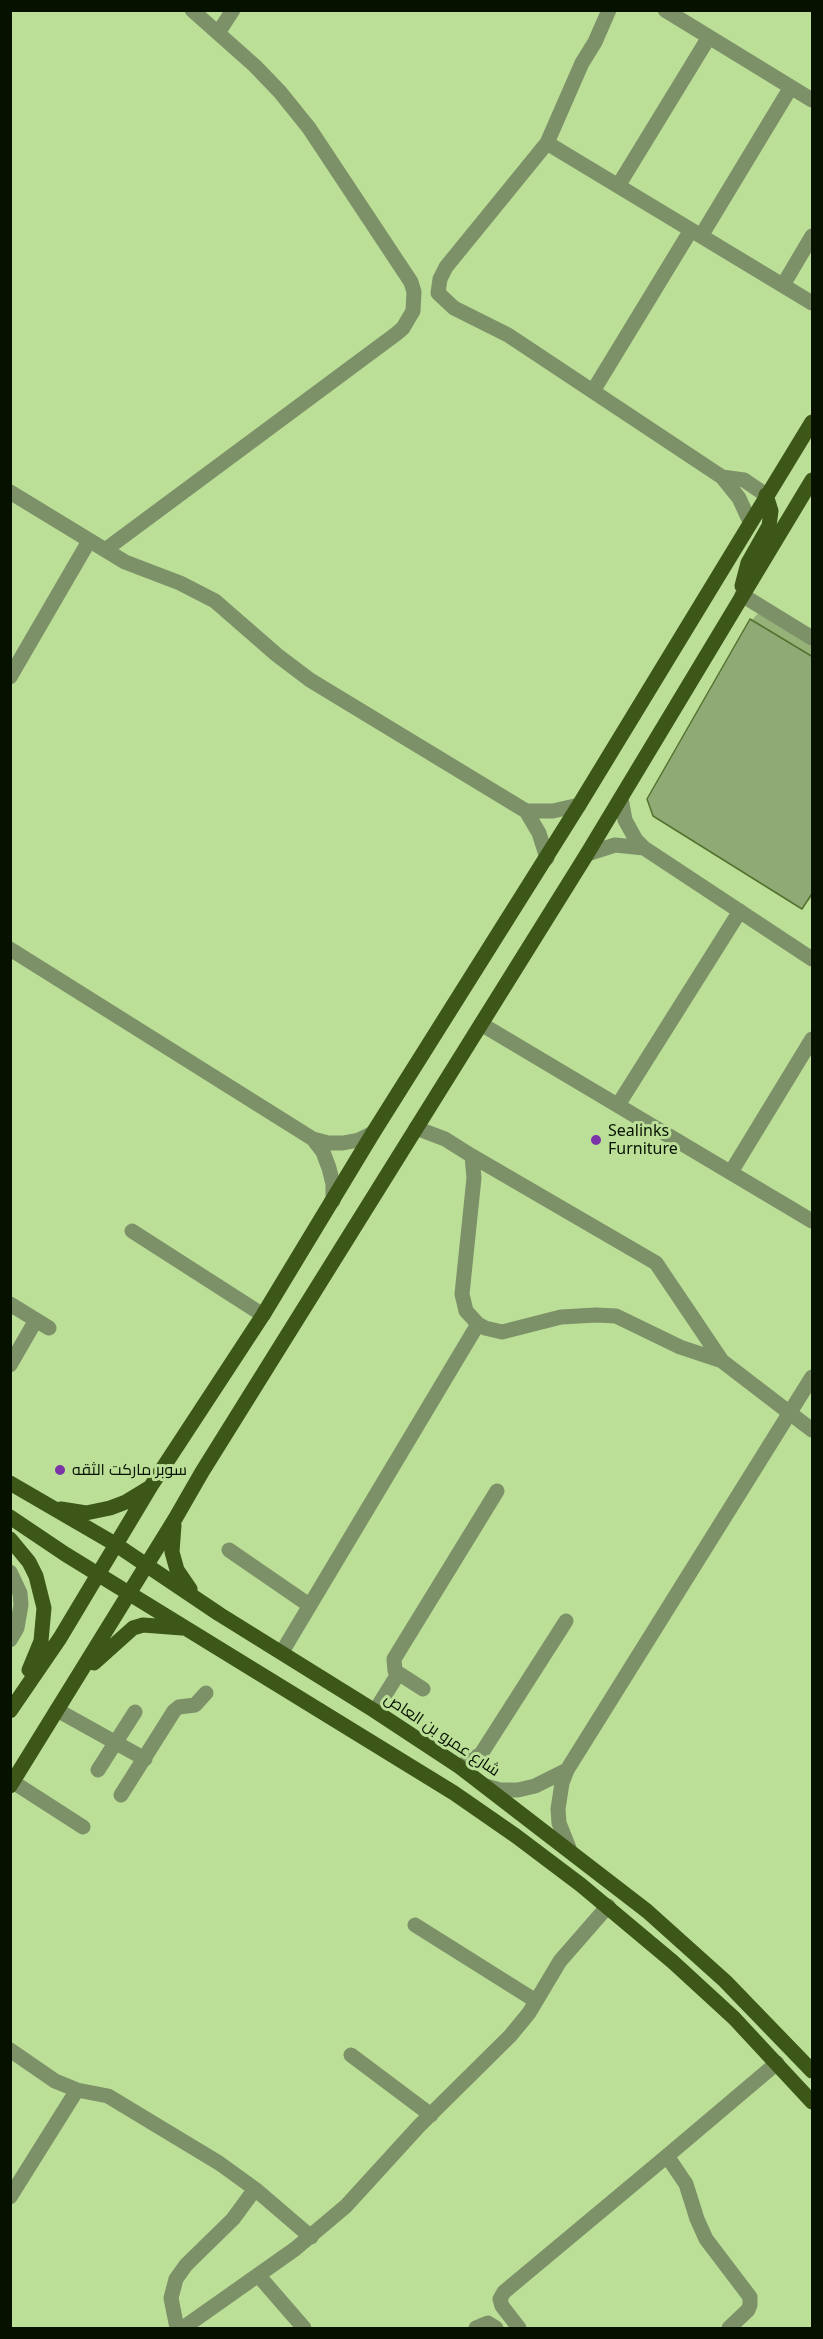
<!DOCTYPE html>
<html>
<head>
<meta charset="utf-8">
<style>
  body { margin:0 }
  #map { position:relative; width:823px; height:2339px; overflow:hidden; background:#bcdf98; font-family:"Noto Sans",sans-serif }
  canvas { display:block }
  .frame { position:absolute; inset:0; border:12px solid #061100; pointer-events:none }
</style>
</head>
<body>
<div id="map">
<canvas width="823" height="2339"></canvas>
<div class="frame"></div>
</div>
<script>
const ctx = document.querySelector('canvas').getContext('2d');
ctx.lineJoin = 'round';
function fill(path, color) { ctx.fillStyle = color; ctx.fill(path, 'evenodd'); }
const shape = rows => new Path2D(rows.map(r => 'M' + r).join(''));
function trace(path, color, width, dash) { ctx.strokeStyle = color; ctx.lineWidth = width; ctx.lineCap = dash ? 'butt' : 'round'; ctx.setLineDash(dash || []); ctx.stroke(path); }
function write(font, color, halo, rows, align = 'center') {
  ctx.font = font + ' "Noto Sans",Cairo,sans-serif'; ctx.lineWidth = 6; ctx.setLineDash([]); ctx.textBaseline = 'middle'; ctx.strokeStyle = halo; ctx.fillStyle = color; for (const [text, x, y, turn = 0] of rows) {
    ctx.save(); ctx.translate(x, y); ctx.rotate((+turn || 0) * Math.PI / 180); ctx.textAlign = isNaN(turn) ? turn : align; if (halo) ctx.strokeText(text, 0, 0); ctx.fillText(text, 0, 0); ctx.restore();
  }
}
const shadow = shape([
  [763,608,812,638,812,897,802,908,649,799,752,620]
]);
const building = shape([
  [750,619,813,657,813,892,802,909,653,816,647,799,750,619]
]);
const minor = shape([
  [609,10,595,42,582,63,547,143,446,267,440,279,438,293,454,308,508,335,722,477,739,498,750,522],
  [665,10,812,100],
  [218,33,233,10],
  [547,143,812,303],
  [618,186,709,37],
  [701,236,791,87],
  [783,285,812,236],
  [593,391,691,230],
  [722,477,744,480,766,495],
  [10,492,125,562,180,583,215,601,277,655,310,680,526,811,539,833,547,858],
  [105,550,396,334,403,328,413,311,414,292,411,282,309,128,280,92,255,66,192,10],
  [742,595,812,638],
  [10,677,89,541],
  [621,798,625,820,636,840,644,848,812,959],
  [526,811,553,811,579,805],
  [587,854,615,845,644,848],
  [10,949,313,1139,328,1143,343,1143,359,1140,373,1133],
  [481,1024,812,1221],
  [618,1105,740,911],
  [416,1128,445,1139,472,1156,474,1178,462,1294,466,1311,478,1324,485,1328,502,1332,561,1317,596,1315,616,1316,680,1347,722,1361,812,1430],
  [313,1139,323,1152,329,1168,333,1184,333,1201],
  [472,1156,656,1263,722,1361],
  [731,1172,812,1039],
  [132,1231,263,1315],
  [10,1304,49,1328],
  [10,1365,36,1320],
  [229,1550,309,1605],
  [10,1572,20,1593,21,1605,17,1628,10,1640],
  [282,1652,478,1324],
  [423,1689,395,1671,394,1659,497,1491],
  [57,1710,145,1759],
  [375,1711,398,1674],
  [460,1767,481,1754,566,1621],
  [98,1770,135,1712],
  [13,1782,83,1827],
  [486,1786,500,1790,518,1790,535,1786,567,1770],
  [121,1795,174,1711,179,1707,195,1705,206,1693],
  [569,1848,559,1823,558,1809,562,1783,567,1770,812,1377],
  [415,1925,536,2001],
  [10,2050,55,2081,77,2090,108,2096,219,2163,255,2189,311,2237],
  [351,2055,431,2115],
  [667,2156,777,2063],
  [10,2197,77,2090],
  [258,2275,304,2328],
  [177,2328,171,2298,176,2279,186,2265,233,2219,255,2189],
  [183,2328,295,2249,346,2206,419,2126,510,2036,529,2013,560,1961,608,1906],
  [476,2328,488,2323,496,2328],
  [519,2328,502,2306,500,2299,504,2292,667,2156,686,2184,697,2219,706,2239,750,2297,750,2305,748,2310,729,2328]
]);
const major = shape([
  [742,586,748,563,769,526,771,511,766,495],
  [10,1483,115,1544,219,1614,375,1711,460,1767,647,1911,725,1981,812,2071],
  [61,1509,86,1513,110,1508,126,1502,149,1488],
  [10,1517,65,1554,454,1793,516,1836,581,1885,673,1962,734,2018,812,2102],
  [174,1525,172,1552,177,1570,190,1589],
  [10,1539,29,1562,36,1576,44,1608,41,1641,29,1670],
  [94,1663,133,1628,143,1625,182,1628],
  [10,1711,60,1638,151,1486,263,1315,373,1133,579,805,812,422],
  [10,1786,175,1519,202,1472,587,854,812,480]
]);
const markers = [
  [596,1140,6,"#7b34a7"],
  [60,1470,6,"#7b34a7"]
];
const poiNames = [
  ["Sealinks",608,1131],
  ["Furniture",608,1149],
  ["سوبر ماركت الثقه",72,1470]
];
const streetNames = [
  ["شارع عمرو بن العاص",442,1735,34]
];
fill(shadow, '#0003');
fill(building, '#8faa74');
trace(building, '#54722f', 1.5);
trace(minor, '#7c9168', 15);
trace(major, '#3c5717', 15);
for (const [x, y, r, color] of markers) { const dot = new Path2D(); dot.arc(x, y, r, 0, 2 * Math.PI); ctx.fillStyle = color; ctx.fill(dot); trace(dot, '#bcdf98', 2); }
write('16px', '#061100', '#bcdf98', poiNames, 'left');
write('16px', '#061100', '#bcdf98', streetNames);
</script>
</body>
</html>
